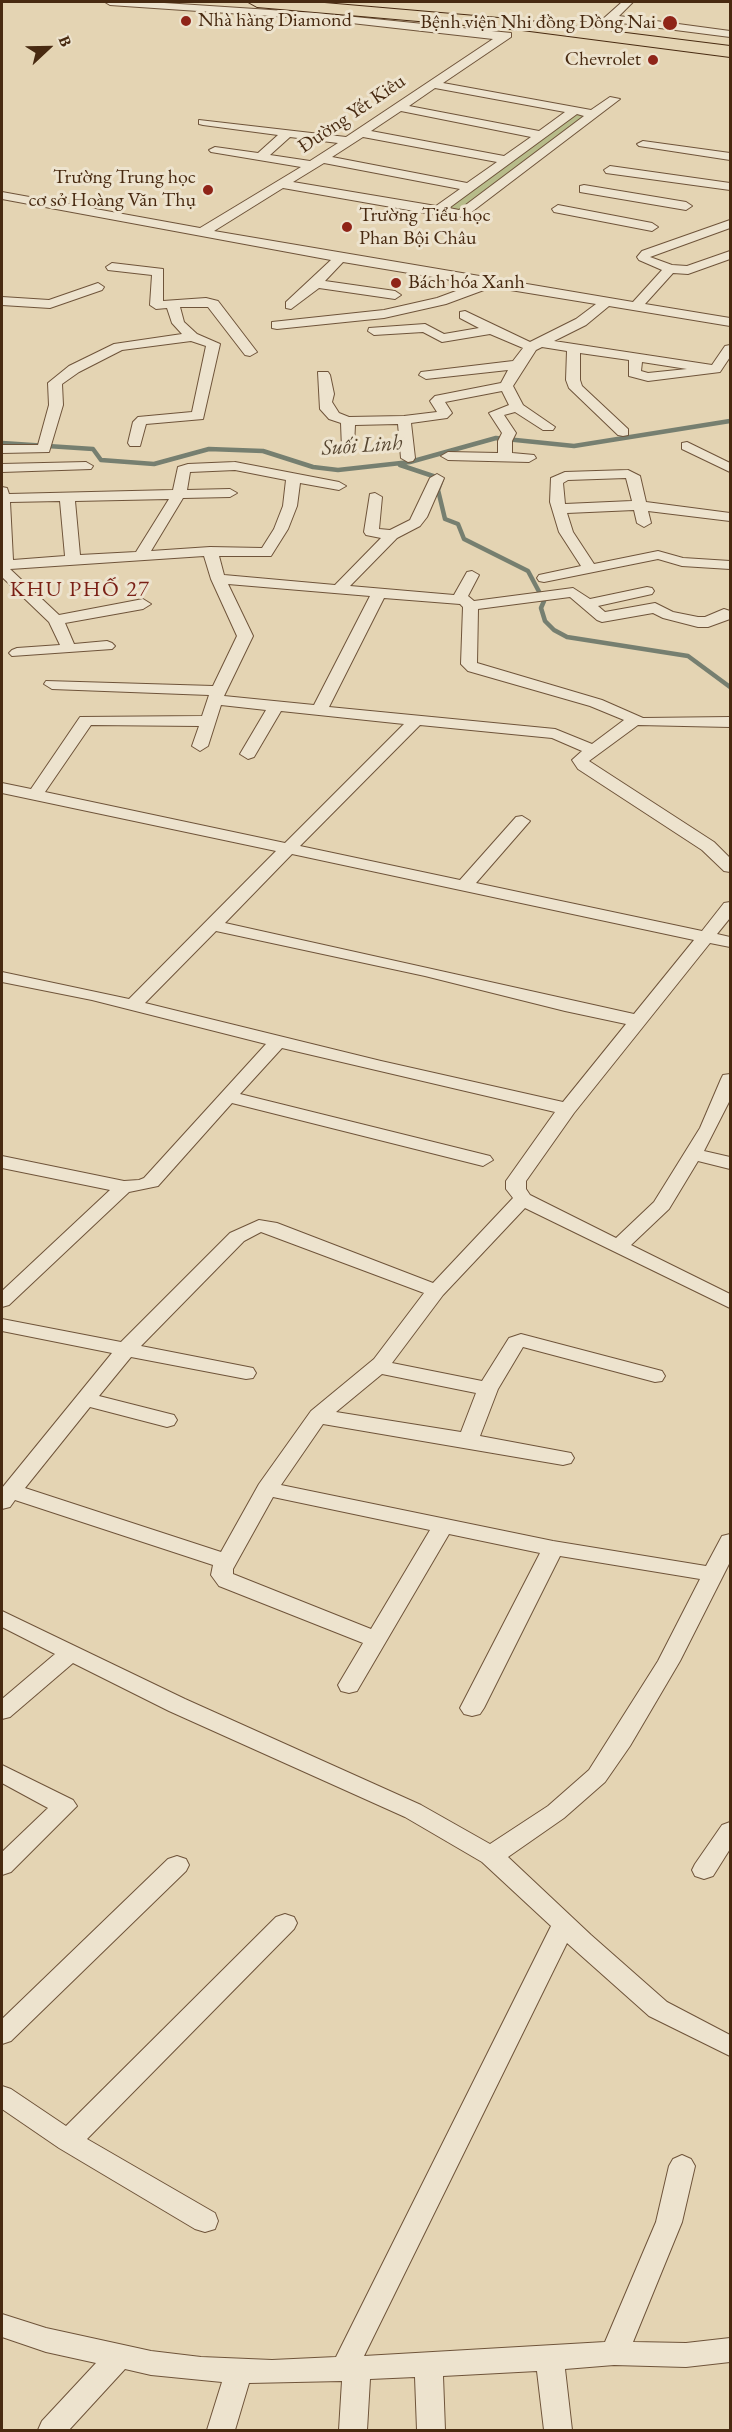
<!DOCTYPE html>
<html>
<head>
<meta charset="utf-8">
<style>
  body { margin:0 }
  #map { position:relative; width:732px; height:2432px; overflow:hidden; background:#e4d4b3; font-family:"EB Garamond",serif }
  canvas { display:block }
  .frame { position:absolute; inset:0; border:3px solid #482a11; pointer-events:none }
  .north { position:absolute; left:18px; top:18px; width:60px; height:60px; -webkit-text-stroke:4px #ede3ce; paint-order:stroke; rotate:68deg; font-size:16px; font-weight:700; line-height:24px; text-align:center; color:#482a11 }
  .north::after { content:''; display:block; margin:auto; width:21px; height:27px; background:#482a11; clip-path:polygon(50% 0,100% 100%,50% 72%,0 100%) }
</style>
</head>
<body>
<div id="map">
<canvas width="732" height="2432"></canvas>
<div class="frame"></div>
<div class="north">B</div>
</div>
<script>
const ctx = document.querySelector('canvas').getContext('2d');
ctx.lineJoin = 'round';
function fill(path, color) { ctx.fillStyle = color; ctx.fill(path, 'evenodd'); }
const shape = rows => new Path2D(rows.map(r => 'M' + r).join(''));
function trace(path, color, width, dash) { ctx.strokeStyle = color; ctx.lineWidth = width; ctx.lineCap = dash ? 'butt' : 'round'; ctx.setLineDash(dash || []); ctx.stroke(path); }
function write(font, color, halo, rows, align = 'center') {
  ctx.font = font + ' "EB Garamond",serif'; ctx.lineWidth = 6; ctx.setLineDash([]); ctx.textBaseline = 'middle'; ctx.strokeStyle = halo; ctx.fillStyle = color; for (const [text, x, y, turn = 0] of rows) {
    ctx.save(); ctx.translate(x, y); ctx.rotate((+turn || 0) * Math.PI / 180); ctx.textAlign = isNaN(turn) ? turn : align; if (halo) ctx.strokeText(text, 0, 0); ctx.fillText(text, 0, 0); ctx.restore();
  }
}
const green = shape([
  [576,112,588,114,459,213,443,210]
]);
const stream = shape([
  [2,443,93,449,101,460,154,464,209,449,263,451,313,467,338,470,410,462,496,438,574,446,730,421],
  [400,465,442,479,438,490,445,519,458,524,464,539,528,571,544,601,541,608,545,621,554,630,567,637,688,656,730,687]
]);
const minor = shape([
  [105,2,149,2,316,13,511,33,511,37,443,83,591,110,610,97,620,99,465,217,437,215,283,188,214,231,633,302,662,270,639,260,637,257,642,251,730,220,730,228,650,257,672,265,687,266,730,251,730,259,688,274,673,273,645,304,730,318,730,326,609,306,586,325,554,341,712,365,725,346,730,345,730,357,720,372,648,381,629,376,629,360,580,353,580,380,582,386,628,429,628,435,623,436,618,435,569,388,566,380,567,351,542,347,536,350,513,386,523,405,555,427,553,430,543,430,515,412,504,415,516,433,512,441,512,453,534,455,536,458,529,462,448,460,441,456,448,452,498,453,498,441,502,433,489,413,509,405,502,391,445,402,452,413,447,418,411,423,415,458,413,461,408,462,401,458,398,424,355,425,354,446,347,450,342,449,341,423,329,419,320,409,318,372,328,372,330,375,334,394,332,402,339,413,349,417,404,416,437,412,430,401,435,396,501,383,508,370,426,379,419,375,421,372,513,361,523,348,490,334,442,342,423,332,374,335,368,331,369,328,425,324,444,334,479,328,460,318,460,312,465,311,530,342,576,319,596,304,492,287,446,304,384,318,277,329,272,328,272,322,384,310,437,298,475,284,343,262,325,281,395,291,401,295,395,299,319,288,291,309,286,308,286,302,331,260,2,199,2,192,200,228,301,167,211,152,209,150,215,147,258,153,278,135,203,125,199,124,199,120,346,137,493,39,316,19,110,5,105,2],
  [435,88,565,112,539,131,409,106,435,88],
  [401,111,531,137,504,156,371,131,401,111],
  [577,114,584,116,459,210,449,208,577,114],
  [290,137,338,143,310,161,270,155,290,137],
  [363,137,497,162,467,183,332,157,363,137],
  [324,163,460,189,436,206,293,182,324,163],
  [642,362,687,369,648,373,641,371,642,362],
  [622,2,633,2,619,16,730,31,730,37,613,22,602,31,594,31,594,27,622,2],
  [643,141,730,153,730,160,639,146,637,144,643,141],
  [610,166,730,183,730,190,606,173,604,170,610,166],
  [584,185,686,202,692,206,686,210,580,192,580,186,584,185],
  [558,205,652,223,658,227,652,231,554,212,552,209,558,205],
  [112,263,163,269,163,301,206,298,218,301,257,352,250,356,245,355,208,307,180,307,184,322,197,334,220,344,203,419,146,424,140,446,130,446,128,443,133,422,138,417,192,412,206,346,191,341,122,350,79,372,62,384,63,405,49,452,2,453,2,445,38,445,49,405,48,383,69,366,114,344,182,334,172,323,167,308,156,309,150,305,152,275,108,270,106,267,112,263],
  [98,283,104,287,102,290,50,308,2,305,2,297,49,300,98,283],
  [687,442,730,463,730,472,682,449,682,443,687,442],
  [86,462,93,466,91,469,2,472,2,464,86,462],
  [235,462,339,482,346,486,339,490,300,483,297,506,288,529,271,556,219,556,224,575,335,585,381,538,366,535,364,532,370,494,375,493,382,497,379,529,390,530,410,520,430,478,437,474,444,478,427,517,420,526,397,538,350,586,454,595,467,572,472,571,479,575,468,596,474,601,573,588,590,599,647,587,652,588,654,591,652,594,598,606,605,612,655,603,673,612,698,617,705,617,724,609,730,611,730,619,708,627,698,627,663,618,653,613,602,622,597,620,570,597,478,609,477,663,602,700,643,718,730,717,730,727,638,725,589,761,714,842,730,858,730,872,724,871,702,850,578,769,572,760,582,751,552,738,420,725,300,846,460,880,516,817,522,816,530,821,476,883,702,931,724,903,730,902,730,918,717,934,730,937,730,947,710,943,574,1113,526,1181,526,1189,530,1195,616,1238,654,1202,700,1128,721,1079,723,1075,730,1074,730,1100,704,1151,730,1157,730,1169,698,1161,669,1209,631,1245,730,1294,730,1308,525,1208,443,1295,392,1363,482,1381,509,1338,521,1334,662,1371,665,1376,662,1381,655,1382,523,1347,498,1389,480,1436,571,1453,574,1458,571,1463,563,1465,323,1424,281,1485,553,1541,706,1566,722,1536,730,1534,730,1562,680,1661,630,1746,605,1782,564,1818,508,1857,591,1935,667,2002,730,2035,730,2056,649,2016,567,1943,364,2356,605,2342,656,2222,669,2166,673,2159,682,2155,691,2159,695,2166,682,2222,633,2342,686,2343,730,2338,730,2362,686,2367,614,2365,565,2369,572,2430,544,2430,537,2371,443,2376,445,2430,417,2430,415,2377,370,2379,367,2430,339,2430,342,2381,249,2383,235,2430,207,2430,222,2382,151,2375,125,2369,69,2430,38,2430,42,2421,96,2363,46,2352,2,2337,2,2314,46,2328,151,2351,201,2357,272,2360,336,2357,551,1926,482,1862,405,1817,169,1711,73,1663,10,1717,2,1719,2,1699,55,1654,2,1627,2,1611,185,1699,421,1805,490,1844,548,1806,589,1770,658,1661,700,1579,560,1556,484,1708,480,1714,472,1716,464,1714,460,1708,540,1553,449,1534,357,1691,349,1693,341,1691,338,1685,363,1643,219,1586,211,1575,213,1565,15,1500,10,1507,2,1509,2,1488,112,1353,2,1331,2,1319,121,1342,230,1233,259,1220,277,1223,433,1283,513,1198,506,1189,506,1181,555,1112,282,1048,240,1094,490,1156,493,1160,483,1166,232,1103,158,1186,129,1192,9,1305,2,1307,2,1291,110,1190,2,1168,2,1156,124,1181,139,1180,144,1178,266,1044,92,1000,2,982,2,972,129,999,276,851,2,793,2,783,31,789,80,717,202,716,209,695,52,689,44,684,46,681,213,686,237,636,211,579,204,556,10,569,59,615,143,599,151,604,143,609,65,623,74,644,107,641,112,643,115,646,112,649,12,656,9,653,12,650,17,648,60,645,49,622,2,577,2,487,7,488,9,494,173,490,178,467,188,464,235,462],
  [235,470,286,480,283,506,274,529,262,548,210,547,151,551,183,498,230,497,237,493,230,489,187,490,190,472,235,470],
  [169,499,136,552,80,555,75,501,169,499],
  [60,501,65,556,13,560,10,502,60,501],
  [228,584,370,596,314,705,224,696,253,636,228,584],
  [384,598,460,604,463,607,461,664,468,671,590,706,624,720,592,744,555,729,329,707,384,598],
  [221,705,266,710,240,754,248,759,254,757,281,711,404,724,285,843,45,792,91,725,199,726,192,746,200,751,208,746,221,705],
  [292,854,694,940,634,1014,225,923,292,854],
  [216,931,425,976,565,1011,626,1024,563,1102,381,1061,145,1003,216,931],
  [261,1232,424,1293,374,1359,311,1411,259,1484,221,1552,25,1488,90,1407,167,1427,174,1425,177,1420,174,1415,99,1396,131,1357,246,1379,253,1378,256,1373,253,1368,141,1346,244,1241,261,1232],
  [382,1374,476,1393,461,1432,336,1412,382,1374],
  [273,1497,430,1530,371,1629,233,1574,233,1569,273,1497],
  [628,470,640,476,646,502,730,513,730,521,648,511,651,523,644,527,637,523,634,510,567,513,573,532,594,564,658,551,683,558,730,561,730,569,682,566,658,559,544,582,539,581,537,578,539,575,581,566,559,532,550,502,551,478,565,472,628,470],
  [626,478,632,501,565,504,563,483,568,480,626,478],
  [2,1765,73,1800,77,1806,11,1872,2,1875,2,1852,48,1808,2,1783,2,1765],
  [730,1822,730,1849,713,1876,704,1879,695,1876,692,1870,695,1864,722,1825,730,1822],
  [177,1856,186,1859,189,1865,186,1871,11,2041,2,2044,2,2019,168,1859,177,1856],
  [285,1914,294,1917,297,1923,294,1929,87,2139,215,2213,218,2221,215,2229,205,2232,195,2229,59,2148,2,2109,2,2086,11,2089,66,2126,276,1917,285,1914]
]);
const trunk = shape([
  [248,2,313,2,522,20,730,46,730,57,522,30,257,7,248,2]
]);
const markers = [
  [186,21,6,"#8f2418"],
  [670,23,8,"#8f2418"],
  [653,60,6,"#8f2418"],
  [208,190,6,"#8f2418"],
  [347,227,6,"#8f2418"],
  [396,283,6,"#8f2418"]
];
const farPoinames = [
  ["Nhà hàng Diamond",198,21],
  ["Bệnh viện Nhi đồng Đồng Nai",656,23,"right"],
  ["Chevrolet",641,60,"right"],
  ["Trường Trung học",196,178,"right"],
  ["cơ sở Hoàng Văn Thụ",196,201,"right"],
  ["Trường Tiểu học",359,216],
  ["Phan Bội Châu",359,239],
  ["Bách hóa Xanh",408,283]
];
const farStreetnames = [
  ["Đường Yết Kiêu",352,114,-34]
];
const farWaternames = [
  ["Suối Linh",362,446,-4]
];
const farQuarternames = [
  ["KHU PHỐ 27",80,590]
];
fill(green, '#b7bc8a');
trace(stream, '#767f70', 4.5);
trace(minor, '#6f543a', 2);
trace(trunk, '#482a11', 2);
fill(minor, '#ede3ce');
fill(trunk, '#e4d4b3');
for (const [x, y, r, color] of markers) { const dot = new Path2D(); dot.arc(x, y, r, 0, 2 * Math.PI); ctx.fillStyle = color; ctx.fill(dot); trace(dot, '#ede3ce', 2); }
write('20px', '#482a11', '#ede3ce', farPoinames, 'left');
write('20px', '#482a11', '#ede3ce', farStreetnames);
write('italic 22px', '#574631', '#ede3ce', farWaternames);
ctx.letterSpacing = '1.5px';
write('22px', '#7a1f14', '#ede3ce', farQuarternames);
ctx.letterSpacing = '0px';
</script>
</body>
</html>
